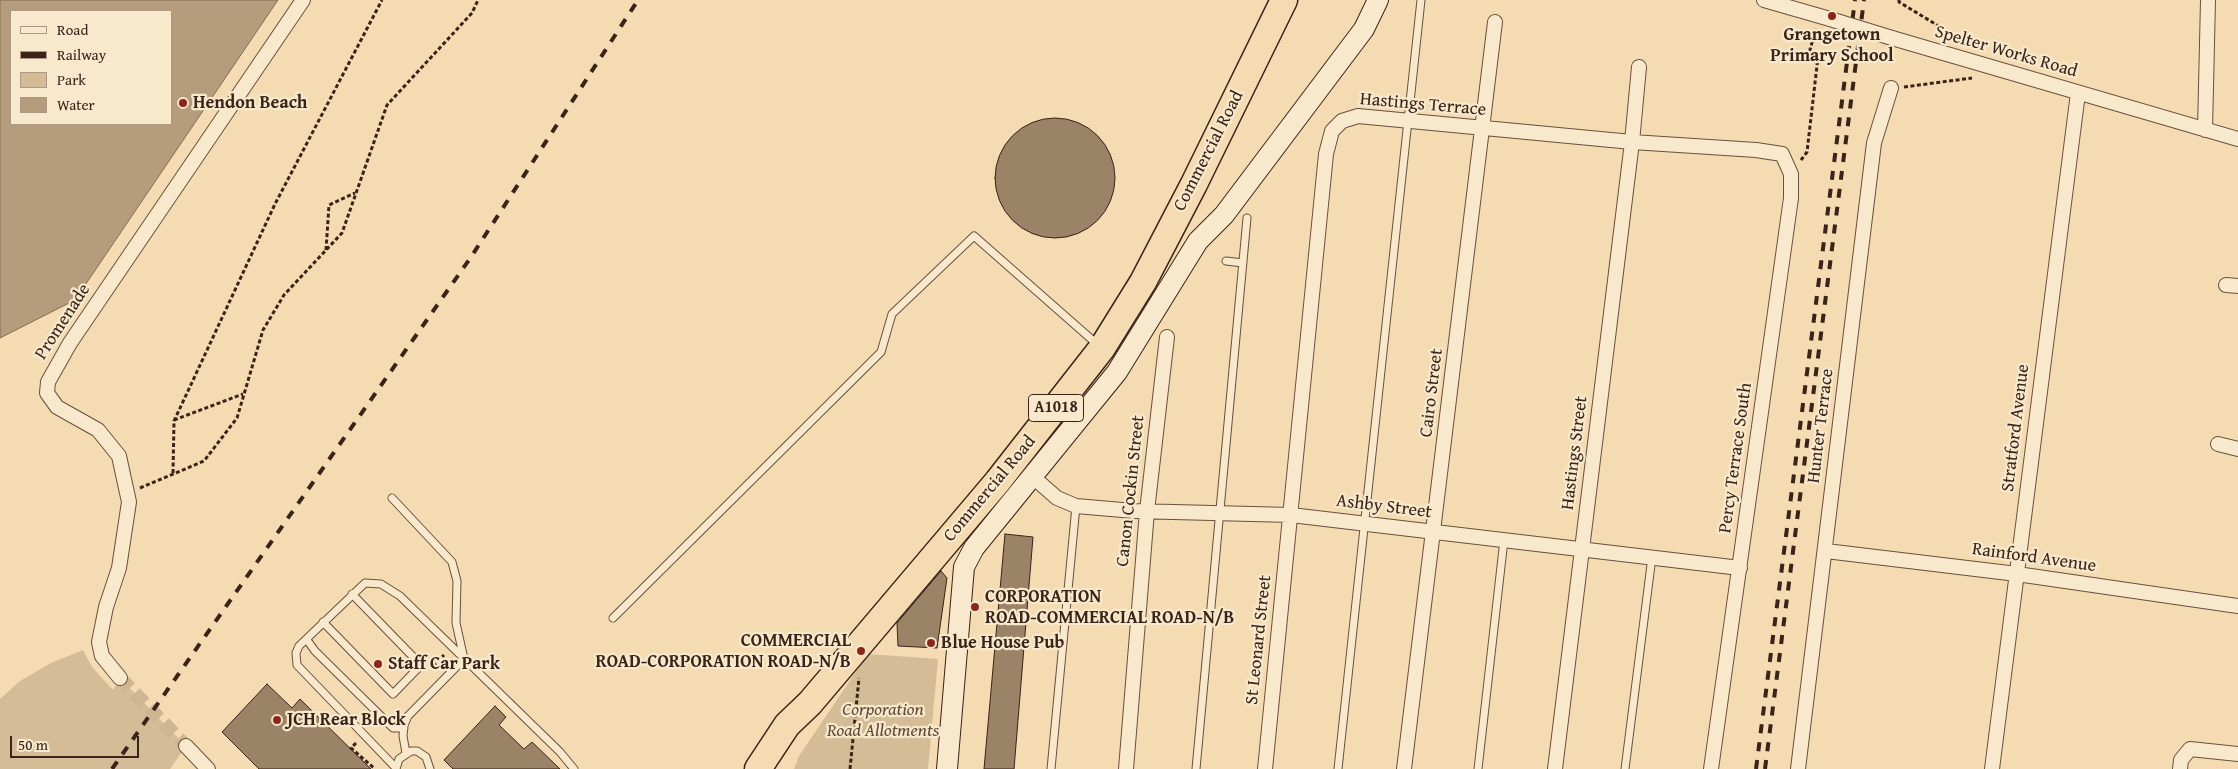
<!DOCTYPE html>
<html>
<head>
<meta charset="utf-8">
<style>
  body { margin:0 }
  #map { position:relative; width:2238px; height:769px; overflow:hidden; background:#f4dbb1; font-family:"Gentium Book Plus",serif }
  canvas { display:block }
  .legend { position:absolute; left:10px; top:10px; width:162px; height:115px; box-sizing:border-box; background:#f8e8cc; border:1px solid #ac9984; margin:0; padding:6px 9px; list-style:none; font-size:15px; color:#3a2318 }
  .legend li { display:flex; align-items:center; gap:10px; height:25px }
  .legend b { width:25px; border:1px solid #ac9984 }
  .scale { position:absolute; left:10px; top:736px; width:129px; height:22px; box-sizing:border-box; border:2px solid #3a2318; border-top:0; padding-left:6px; font-size:15px; line-height:18px; white-space:nowrap; color:#3a2318; -webkit-text-stroke:4px #f8e8cc; paint-order:stroke }
</style>
</head>
<body>
<div id="map">
<canvas width="2238" height="769"></canvas>
<ul class="legend">
<li><b style="height:6px;background:#f8e8cc"></b>Road</li>
<li><b style="height:6px;background:#3a2318"></b>Railway</li>
<li><b style="height:14px;background:#d4bc97"></b>Park</li>
<li><b style="height:14px;background:#b59c7d"></b>Water</li>
</ul>
<div class="scale">50 m</div>
</div>
<script>
const ctx = document.querySelector('canvas').getContext('2d');
ctx.lineJoin = 'round';
function fill(path, color) { ctx.fillStyle = color; ctx.fill(path, 'evenodd'); }
const shape = rows => new Path2D(rows.map(r => 'M' + r).join(''));
function trace(path, color, width, dash) { ctx.strokeStyle = color; ctx.lineWidth = width; ctx.lineCap = dash ? 'butt' : 'round'; ctx.setLineDash(dash || []); ctx.stroke(path); }
function write(font, color, halo, rows, align = 'center') {
  ctx.font = font + ' "Gentium Book Plus",serif'; ctx.lineWidth = 4.5; ctx.setLineDash([]); ctx.textBaseline = 'middle'; ctx.strokeStyle = halo; ctx.fillStyle = color; for (const [text, x, y, turn = 0] of rows) {
    ctx.save(); ctx.translate(x, y); ctx.rotate((+turn || 0) * Math.PI / 180); ctx.textAlign = isNaN(turn) ? turn : align; if (halo) ctx.strokeText(text, 0, 0); ctx.fillText(text, 0, 0); ctx.restore();
  }
}
const green = shape([
  [83,650,92,667,113,690,120,678,186,746,170,769,0,769,0,699,20,681,51,663],
  [868,654,938,659,928,769,794,769,799,756]
]);
const water = shape([
  [0,0,278,0,75,300,0,338,0,0],
  [11,11,171,11,171,124,11,124,11,11]
]);
const building = shape([
  '995 178a60 60 0 1 1 120 0a60 60 0 1 1-120 0Z',
  [1005,534,1033,537,1014,769,984,769,1005,534],
  [941,571,947,578,937,648,898,646,897,623,941,571],
  [267,684,292,708,300,699,371,769,259,769,222,732,267,684],
  [495,706,506,717,499,725,524,749,532,742,560,769,453,769,444,760,495,706]
]);
const streetTunnel = shape([
  [120,678,186,746]
]);
const path = shape([
  [1899,0,1899,2,1965,42],
  [1904,87,1972,78],
  [1801,160,1807,152,1818,57,1809,53,1816,29],
  [326,250,329,205,355,193],
  [174,420,243,394],
  [173,473,174,421,275,204,382,0],
  [140,488,204,461,237,418,263,330,284,295,342,233,387,105,472,13,478,0],
  [433,666,444,655],
  [356,743,351,748,375,769],
  [850,769,859,678]
]);
const lane = shape([
  [1226,261,1243,263],
  [392,498,452,562,457,581,456,623,464,659,408,716,404,725,403,736,406,753],
  [613,618,881,352,892,314,974,236,1098,345],
  [323,622,393,694,421,665,352,594],
  [307,640,315,651,393,728,404,728],
  [396,768,297,665,296,653,299,646,365,583,381,584,400,596,560,752,574,769],
  [396,769,399,759,411,751,417,751,426,757,430,769],
  [1051,769,1076,506],
  [1196,769,1247,218],
  [1338,769,1421,0],
  [1478,769,1504,540],
  [1625,769,1652,557]
]);
const street = shape([
  [1764,0,1830,19],
  [1892,38,2238,139],
  [2205,130,2208,0],
  [2226,285,2238,286],
  [2218,444,2238,449],
  [1033,477,1057,498,1076,506,1134,511,1291,515,1740,568],
  [1826,551,2017,574,2238,606],
  [120,678,102,656,99,642,106,607,119,568,129,502,119,456,98,430,57,407,47,393,48,382,70,343,303,0],
  [186,746,208,769],
  [1126,769,1147,511,1167,337],
  [1265,769,1326,154,1332,131,1342,121,1358,116,1632,142,1756,150,1782,154,1791,174,1791,198,1711,769],
  [1404,769,1495,22],
  [1555,769,1632,142,1639,67],
  [1798,769,1874,143,1891,88],
  [1992,769,2078,93],
  [2180,769,2181,760,2190,749,2238,754]
]);
const secondary = shape([
  [947,769,964,567,974,548,1117,372,1198,241,1224,215,1364,29,1378,0]
]);
const highway = shape([
  [758,769,787,725,810,703,998,481,1102,348,1143,282,1194,184,1284,0]
]);
const rail = shape([
  [112,769,471,257,638,0],
  [1756,769,1855,0],
  [1765,769,1864,0]
]);
const streetBridge = shape([
  [1830,19,1892,38]
]);
const markers = [
  [1832,16,5,"#8f2418"],
  [183,103,5,"#8f2418"],
  [975,607,5,"#8f2418"],
  [931,643,5,"#8f2418"],
  [861,651,5,"#8f2418"],
  [378,664,5,"#8f2418"],
  [277,720,5,"#8f2418"]
];
const shields = [
  [1056,408,55]
];
const shieldNames = [
  ["A1018",1056,408]
];
const poiNames = [
  ["Grangetown",1832,35,"center"],
  ["Primary School",1832,56,"center"],
  ["Hendon Beach",193,103],
  ["CORPORATION",985,597],
  ["ROAD-COMMERCIAL ROAD-N/B",985,618],
  ["COMMERCIAL",851,641,"right"],
  ["ROAD-CORPORATION ROAD-N/B",851,662,"right"],
  ["Blue House Pub",941,643],
  ["Staff Car Park",388,664],
  ["JCH Rear Block",287,720]
];
const streetNames = [
  ["Spelter Works Road",2006,52,16],
  ["Hastings Terrace",1423,105,5],
  ["Commercial Road",1209,151,-63],
  ["Promenade",63,322,-57],
  ["Cairo Street",1432,393,-83],
  ["Hunter Terrace",1821,426,-83],
  ["Stratford Avenue",2016,428,-83],
  ["Hastings Street",1575,453,-83],
  ["Percy Terrace South",1736,458,-82],
  ["Commercial Road",990,489,-50],
  ["Canon Cockin Street",1131,491,-84],
  ["Ashby Street",1384,507,7],
  ["Rainford Avenue",2034,558,8],
  ["St Leonard Street",1259,640,-84]
];
const parkNames = [
  ["Corporation",883,710],
  ["Road Allotments",883,731]
];
fill(green, '#d4bc97');
fill(water, '#b59c7d');
trace(water, '#846c55', 1);
fill(building, '#9b8368');
trace(building, '#3a2318', 1);
trace(streetTunnel, '#cfb692', 14, [14, 7]);
trace(lane, '#68513e', 9);
trace(street, '#68513e', 16);
trace(secondary, '#3a2318', 22);
trace(highway, '#3a2318', 29);
trace(path, '#3a2318', 3, [4, 2.5]);
trace(lane, '#f8e8cc', 7);
trace(street, '#f8e8cc', 14);
trace(secondary, '#f8e8cc', 20);
trace(highway, '#f4dbb1', 26);
trace(rail, '#3a2318', 4, [9, 9]);
trace(streetBridge, '#68513e', 16, []);
trace(streetBridge, '#f8e8cc', 14);
for (const [x, y, r, color] of markers) { const dot = new Path2D(); dot.arc(x, y, r, 0, 2 * Math.PI); ctx.fillStyle = color; ctx.fill(dot); trace(dot, '#f8e8cc', 2); }
for (const [x, y, w] of shields) { const box = new Path2D(); box.roundRect(x - w / 2, y - 13.5, w, 27, 4); ctx.fillStyle = '#f8e8cc'; ctx.fill(box); trace(box, '#3a2318', 1); }
write('bold 16px', '#3a2318', null, shieldNames);
write('bold 18px', '#3a2318', '#f8e8cc', poiNames, 'left');
write('18px', '#3a2318', '#f8e8cc', streetNames);
write('italic 18px', '#604938', '#f8e8cc', parkNames);
</script>
</body>
</html>
